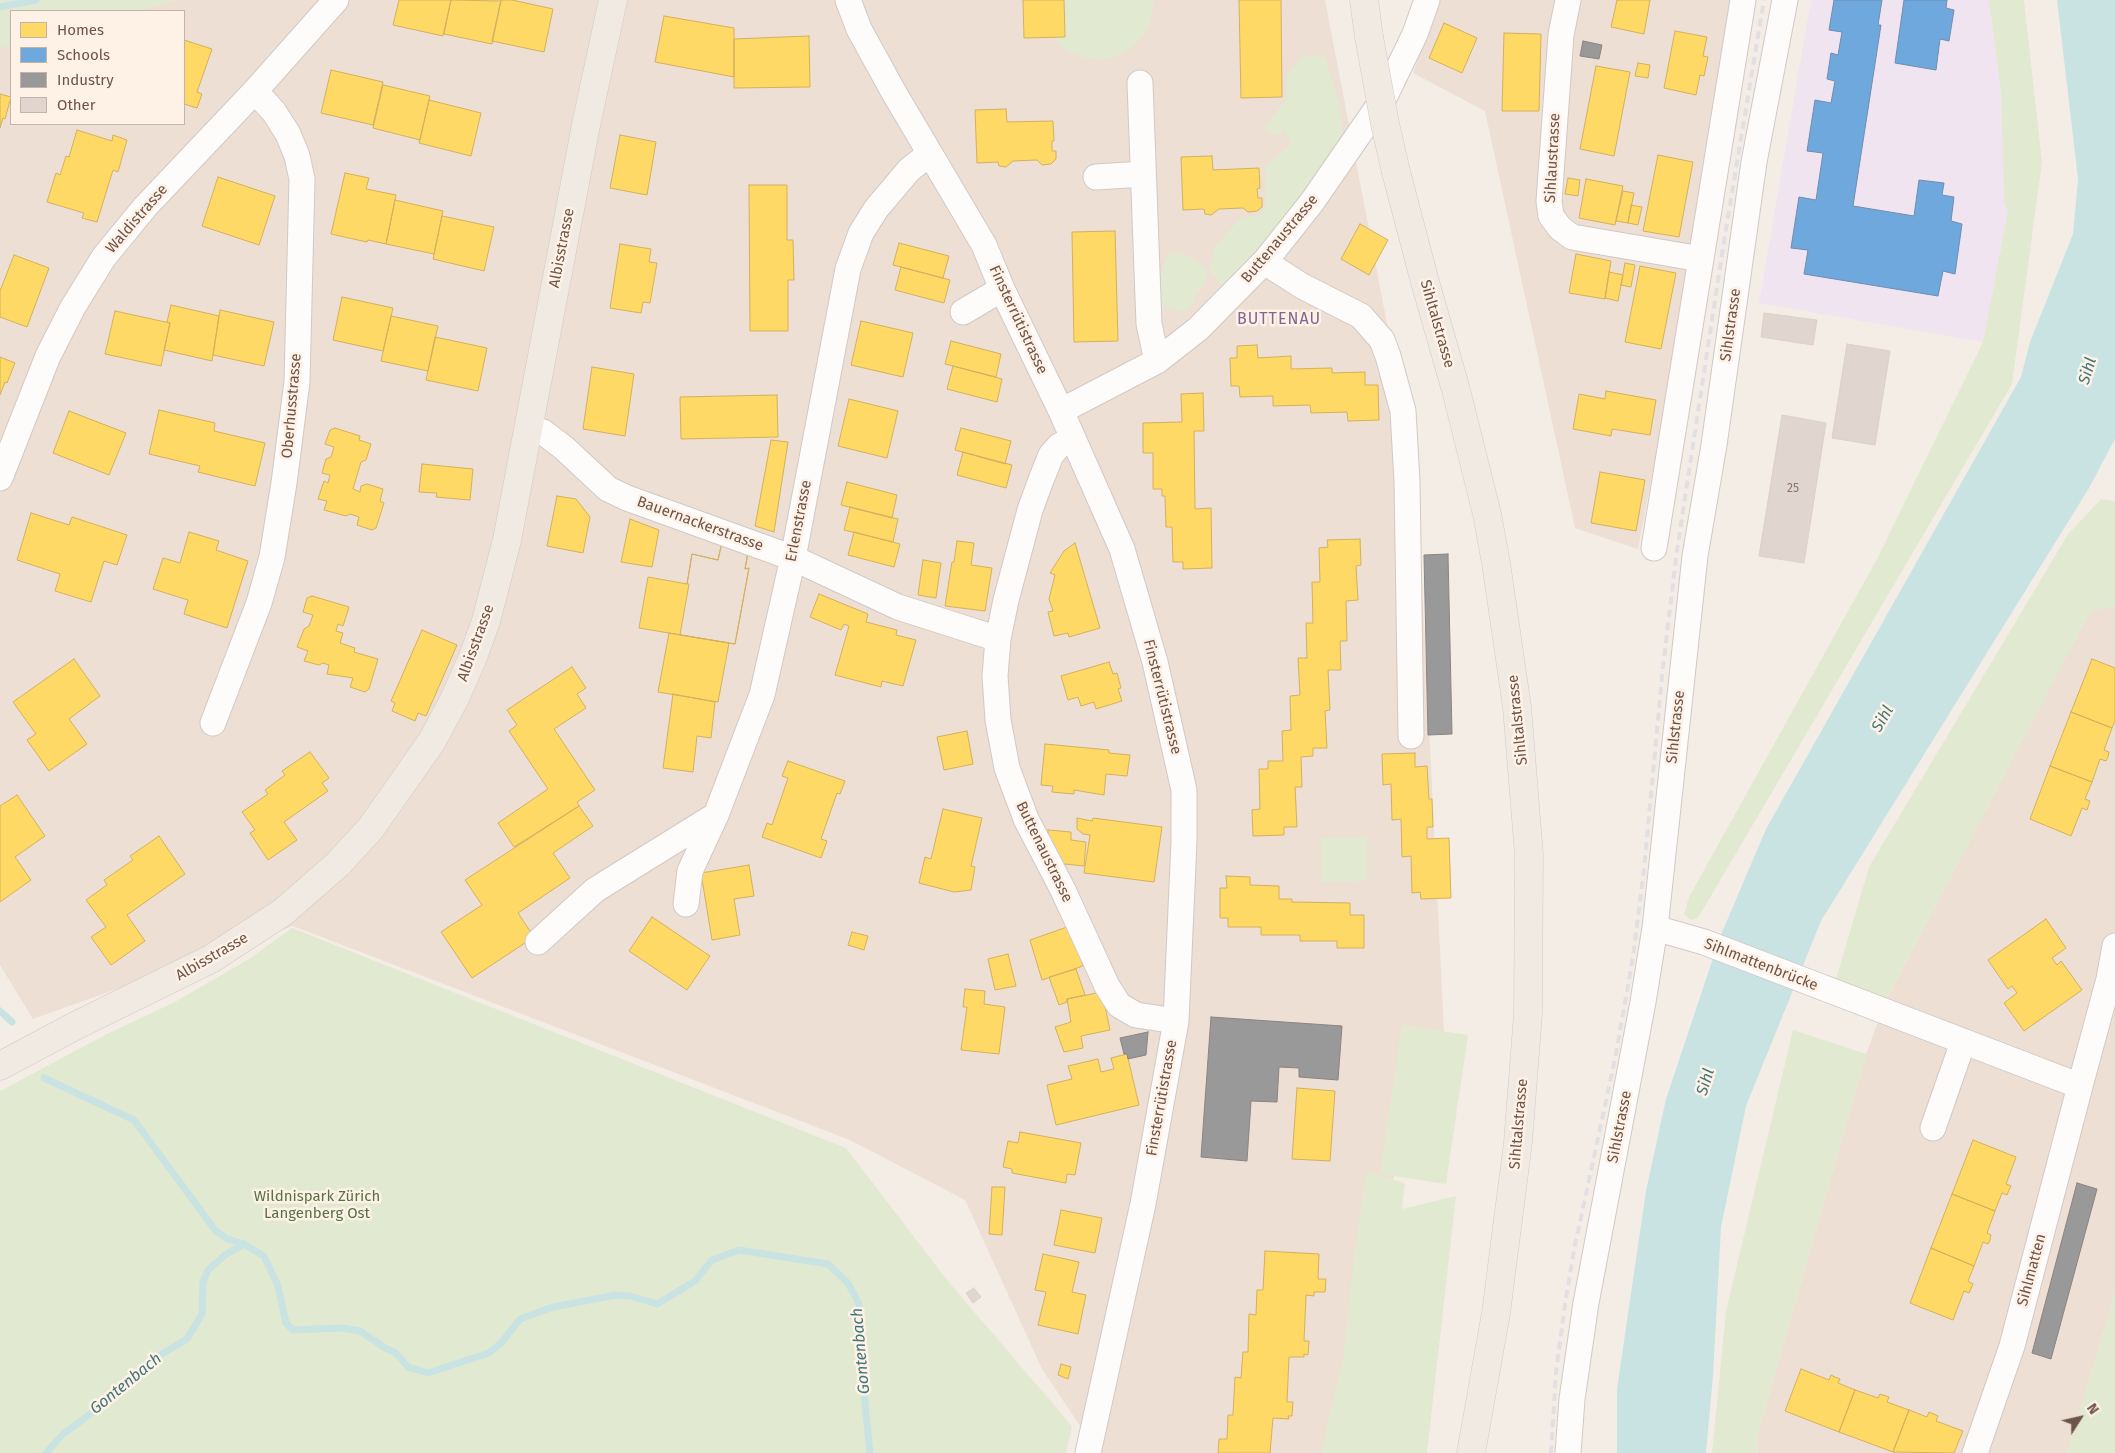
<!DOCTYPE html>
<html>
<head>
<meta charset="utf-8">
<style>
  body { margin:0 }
  #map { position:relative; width:2115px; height:1453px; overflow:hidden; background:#f4ede6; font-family:"Fira Sans",sans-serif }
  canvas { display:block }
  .legend { position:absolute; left:10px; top:10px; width:175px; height:115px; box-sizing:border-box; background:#fef2e6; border:1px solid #c5b2a8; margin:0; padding:6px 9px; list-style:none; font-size:15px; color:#6f534a }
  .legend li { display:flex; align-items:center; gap:10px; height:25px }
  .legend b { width:25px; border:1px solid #c5b2a8 }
  .north { position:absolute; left:2055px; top:1393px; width:50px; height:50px; -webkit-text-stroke:4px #fef2e6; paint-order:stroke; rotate:55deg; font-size:14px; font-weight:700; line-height:20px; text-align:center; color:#6f534a }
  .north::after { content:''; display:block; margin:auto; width:18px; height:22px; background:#6f534a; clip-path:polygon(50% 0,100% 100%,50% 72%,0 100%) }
</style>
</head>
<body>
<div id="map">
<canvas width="2115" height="1453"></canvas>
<ul class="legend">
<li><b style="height:14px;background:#ffd966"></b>Homes</li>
<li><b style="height:14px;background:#6fa8dc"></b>Schools</li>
<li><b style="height:14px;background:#999"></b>Industry</li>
<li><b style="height:14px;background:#e0d5cf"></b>Other</li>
</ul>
<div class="north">N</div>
</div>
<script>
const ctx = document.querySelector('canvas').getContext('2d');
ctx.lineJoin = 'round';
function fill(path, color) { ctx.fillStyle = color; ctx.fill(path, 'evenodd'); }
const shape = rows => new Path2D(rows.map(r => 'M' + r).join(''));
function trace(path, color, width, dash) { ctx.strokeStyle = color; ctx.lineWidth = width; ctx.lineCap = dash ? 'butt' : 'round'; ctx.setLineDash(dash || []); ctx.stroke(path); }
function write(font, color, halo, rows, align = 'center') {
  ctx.font = font + ' "Fira Sans",sans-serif'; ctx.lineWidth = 5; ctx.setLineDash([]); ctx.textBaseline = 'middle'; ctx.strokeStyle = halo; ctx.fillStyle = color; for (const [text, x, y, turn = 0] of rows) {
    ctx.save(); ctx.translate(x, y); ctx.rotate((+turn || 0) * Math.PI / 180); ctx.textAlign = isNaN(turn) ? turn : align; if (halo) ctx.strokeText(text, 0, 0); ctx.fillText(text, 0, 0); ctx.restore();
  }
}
const residential = shape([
  [0,0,1325,0,1417,480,1444,1032,1385,1202,1340,1453,1098,1453,1042,1369,965,1200,850,1140,293,926,33,1019,0,965],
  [11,11,184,11,184,124,11,124],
  [1438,0,1738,0,1691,273,1638,549,1575,528,1485,111,1413,73],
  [2115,605,2115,1294,2067,1453,1758,1453,1756,1440,1866,1054,1886,1000,2090,611]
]);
const education = shape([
  [1811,0,1989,0,2001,93,2004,204,2008,210,1983,342,1759,303]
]);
const green = shape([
  [0,0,179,0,139,11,11,11,11,45,0,48],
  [1064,0,1154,0,1150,23,1142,37,1131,48,1117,56,1103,59,1085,58,1068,51,1057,43,1057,37,1065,37],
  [1989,0,2024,0,2042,162,2012,384,1698,918,1691,920,1684,914,1689,897,1877,559,1983,342,2008,210,2004,204,2001,93],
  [1303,55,1325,57,1339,102,1343,137,1252,270,1222,286,1209,271,1214,247,1240,219,1263,212,1266,200,1265,167,1291,143,1285,131,1275,135,1264,128,1287,98,1286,78],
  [1171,253,1184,253,1204,267,1207,277,1202,288,1196,293,1194,304,1186,310,1177,311,1154,302,1155,274,1163,271,1163,264],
  [2101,499,2115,501,2115,605,2090,612,1886,1000,1836,979,1869,867,2068,534],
  [1367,837,1367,881,1321,882,1321,838],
  [292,928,846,1148,947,1280,1072,1426,1066,1453,0,1453,0,1091,109,1033,173,1003,249,959],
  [1402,1025,1468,1035,1446,1184,1380,1174],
  [1793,1030,1866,1054,1756,1440,1758,1453,1712,1453,1726,1311],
  [1366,1172,1405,1183,1402,1209,1456,1196,1427,1453,1321,1453,1343,1358,1354,1257],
  [2115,1294,2115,1453,2067,1453]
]);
const water = shape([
  [2057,0,2115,0,2115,439,2089,488,1821,921,1746,1106,1721,1227,1713,1376,1706,1453,1617,1453,1617,1389,1646,1191,1666,1099,1720,937,1766,829,2021,377,2030,342,2073,234,2078,179]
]);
const homes = shape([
  [399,0,451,0,443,36,393,25,399,0],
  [451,0,501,1,492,44,444,34,451,0],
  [501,0,512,0,553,9,544,52,492,41,501,0],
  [1023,0,1064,0,1065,37,1024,38,1023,0],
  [1239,0,1281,0,1282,97,1241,98,1239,0],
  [1617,0,1650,0,1644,34,1611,27,1617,0],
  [664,16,734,28,734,77,655,62,664,16],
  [1444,23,1477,38,1462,73,1429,58,1444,23],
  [1675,31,1707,37,1703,56,1708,57,1704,76,1700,75,1696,95,1664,88,1675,31],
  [1504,33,1541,34,1539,111,1502,111,1504,33],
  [809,36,810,87,734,88,734,39,809,36],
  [184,40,212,49,197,92,202,94,197,108,184,104,184,40],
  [1638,63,1650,65,1648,78,1635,76,1638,63],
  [1596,66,1630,72,1614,156,1580,149,1596,66],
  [331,70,383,82,373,125,321,113,331,70],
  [383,85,430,96,420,140,373,128,383,85],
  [0,94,11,97,5,119,3,118,0,128,0,94],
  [429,100,481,113,471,156,419,143,429,100],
  [1006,109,1007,122,1053,121,1054,141,1052,141,1052,151,1056,151,1056,159,1051,164,1042,165,1037,160,1013,161,1006,167,999,166,998,162,977,163,975,110,1006,109],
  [77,130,112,141,113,135,127,140,118,172,113,170,97,222,82,218,84,213,47,202,56,173,60,175,66,156,69,157,77,130],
  [620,135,656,142,647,195,610,188,620,135],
  [1658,155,1693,162,1679,237,1643,231,1658,155],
  [1212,156,1213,170,1259,168,1260,188,1257,189,1258,198,1262,198,1262,207,1257,211,1248,212,1243,208,1219,209,1211,215,1205,214,1204,209,1183,210,1181,157,1212,156],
  [345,173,369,178,366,189,396,195,386,244,368,240,367,242,331,234,345,173],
  [218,177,275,196,259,245,202,226,218,177],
  [1568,178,1580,180,1578,196,1565,194,1568,178],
  [1586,179,1623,186,1615,225,1579,218,1586,179],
  [749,185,787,185,787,240,793,240,794,280,788,280,788,331,750,331,749,185],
  [1623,191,1634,193,1628,223,1616,221,1623,191],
  [395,200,443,211,434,254,386,244,395,200],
  [1631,205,1642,207,1638,225,1628,223,1631,205],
  [442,216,494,227,484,271,433,259,442,216],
  [1360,224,1388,240,1369,275,1341,259,1360,224],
  [1115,231,1118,341,1074,342,1072,232,1115,231],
  [899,243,949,256,943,278,893,265,899,243],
  [620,244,651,249,649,262,657,263,650,303,643,302,641,313,610,308,620,244],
  [1576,254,1611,261,1605,299,1569,293,1576,254],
  [14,255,49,268,27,327,0,317,0,291,14,255],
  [1625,263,1635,265,1631,287,1621,285,1625,263],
  [1640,266,1676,273,1661,349,1625,342,1640,266],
  [901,267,950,280,944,303,895,290,901,267],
  [1609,272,1623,275,1618,301,1605,298,1609,272],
  [342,297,393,308,383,351,333,340,342,297],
  [171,305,219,316,212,361,164,350,170,323,167,322,171,305],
  [220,310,274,322,264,366,213,355,220,310],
  [115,311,170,323,161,366,105,354,115,311],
  [391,316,438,326,428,371,381,361,391,316],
  [861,321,913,333,903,377,851,365,861,321],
  [435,337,487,348,478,391,426,380,435,337],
  [951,341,1001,354,996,377,945,364,951,341],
  [1257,345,1258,358,1291,356,1291,369,1332,368,1332,373,1365,372,1365,385,1378,385,1379,420,1348,421,1347,412,1311,413,1310,405,1273,406,1273,396,1240,397,1239,386,1231,386,1230,358,1237,358,1237,346,1257,345],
  [0,357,15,363,7,383,5,382,0,395,0,357],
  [953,366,1002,379,997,402,947,389,953,366],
  [592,367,634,374,625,436,583,429,592,367],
  [1606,391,1656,400,1650,435,1612,429,1611,436,1573,429,1579,394,1605,399,1606,391],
  [1203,393,1204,431,1194,431,1195,509,1211,508,1212,568,1183,569,1183,562,1173,562,1172,527,1166,527,1165,496,1162,496,1162,489,1153,489,1153,453,1143,453,1143,423,1182,422,1181,394,1203,393],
  [777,395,778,437,681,439,680,397,777,395],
  [849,399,898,411,887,458,838,446,849,399],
  [159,410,215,423,214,431,265,443,255,486,198,472,200,466,149,454,159,410],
  [69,411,126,433,109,475,53,453,69,411],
  [335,428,360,436,359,440,371,444,366,460,361,462,353,489,360,492,361,486,367,484,383,489,380,501,384,503,376,528,372,530,357,525,359,517,350,514,346,516,324,510,327,501,318,499,324,481,328,483,330,475,322,473,326,459,331,457,334,447,325,444,330,430,335,428],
  [961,428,1011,441,1005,464,955,450,961,428],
  [771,440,788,442,774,532,755,526,771,440],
  [963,452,1012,465,1006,488,957,475,963,452],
  [422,464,473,469,470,500,436,497,437,493,419,492,422,464],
  [1600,472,1645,480,1636,531,1591,523,1600,472],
  [847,482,897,495,892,518,841,505,847,482],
  [557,496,576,499,590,517,583,553,547,546,557,496],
  [850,507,898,519,893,542,844,530,850,507],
  [31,513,69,525,72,517,127,535,117,565,104,561,91,602,55,591,60,574,17,560,31,513],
  [630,519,659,530,652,567,621,562,630,519],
  [189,532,219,541,216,550,248,561,227,628,184,614,188,600,153,589,163,558,180,563,189,532],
  [854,532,900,544,894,567,848,555,854,532],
  [1360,539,1361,565,1356,566,1358,600,1346,601,1347,641,1340,641,1341,670,1328,670,1330,710,1325,711,1327,748,1313,748,1313,756,1301,757,1302,787,1295,787,1297,827,1284,827,1284,835,1253,836,1252,810,1260,809,1259,769,1268,769,1268,761,1283,761,1282,731,1291,730,1290,696,1300,695,1298,658,1307,658,1306,623,1313,623,1312,582,1320,582,1319,548,1328,547,1327,540,1360,539],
  [957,541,974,543,971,565,992,568,985,611,945,606,952,562,954,562,957,541],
  [722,542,749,547,745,569,749,568,735,644,639,628,648,577,687,584,692,554,718,560,722,542],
  [722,542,749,547,745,569,749,568,735,644,680,635,689,584,687,584,692,554,718,560,722,542],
  [1075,543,1100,628,1069,637,1068,633,1054,636,1048,612,1053,611,1049,599,1055,575,1050,573,1064,551,1075,543],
  [923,560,941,563,936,598,918,595,923,560],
  [819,594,868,614,866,622,897,630,896,635,916,640,903,686,882,681,881,687,835,675,849,626,844,624,841,630,810,617,819,594],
  [312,596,349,607,343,626,338,624,336,631,343,633,340,643,355,648,354,652,378,659,369,689,365,692,350,687,353,678,327,674,329,665,323,663,319,665,304,661,308,651,297,647,304,629,309,626,313,615,303,612,307,598,312,596],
  [422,630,457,645,426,716,418,713,415,721,392,711,395,703,391,701,422,630],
  [669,633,729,643,718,702,658,692,669,633],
  [74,659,100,696,69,719,87,744,49,771,27,740,36,734,13,702,74,659],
  [2092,659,2115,668,2115,721,2112,728,2071,712,2092,659],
  [1109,662,1113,674,1117,673,1121,688,1118,689,1122,701,1096,709,1094,702,1081,706,1078,697,1068,700,1061,676,1109,662],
  [572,667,586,688,577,694,586,708,554,729,595,790,577,802,579,806,514,847,498,823,548,789,509,731,517,725,507,710,572,667],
  [673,694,715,702,711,738,697,736,693,772,663,768,673,694],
  [2071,712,2112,728,2104,750,2109,752,2108,757,2106,761,2100,759,2092,782,2050,766,2071,712],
  [967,731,973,764,944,770,937,737,967,731],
  [1045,744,1109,750,1109,753,1130,755,1127,776,1106,774,1104,795,1074,790,1074,794,1052,792,1053,786,1041,785,1045,744],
  [310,752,329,778,322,783,328,791,284,822,297,840,268,860,250,833,255,830,242,812,268,794,265,790,285,775,282,771,310,752],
  [1415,753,1415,767,1427,766,1429,799,1432,799,1433,827,1427,827,1427,839,1449,838,1451,898,1421,899,1420,892,1412,893,1411,856,1402,857,1401,819,1392,820,1391,784,1383,785,1382,754,1415,753],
  [788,761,845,781,840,794,837,793,821,839,827,841,821,858,762,837,767,823,772,825,788,778,782,776,788,761],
  [2050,766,2092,782,2085,799,2090,801,2087,810,2082,808,2071,836,2030,819,2050,766],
  [17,795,45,836,15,857,31,880,0,902,0,806,17,795],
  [579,806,593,826,553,853,570,878,518,913,534,937,472,978,441,932,482,905,465,880,579,806],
  [943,809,982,818,971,866,975,867,971,890,954,892,919,883,925,857,931,859,943,809],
  [1077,818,1092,821,1093,818,1162,827,1154,882,1084,873,1090,835,1083,834,1077,829,1077,818],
  [1048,830,1071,832,1071,840,1086,842,1084,866,1055,863,1057,850,1047,849,1048,830],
  [159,836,185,874,127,915,145,941,111,965,91,937,106,927,86,900,107,885,104,880,133,860,130,856,159,836],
  [749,865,754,896,734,899,740,935,712,940,701,873,749,865],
  [1226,876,1250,877,1250,885,1279,886,1279,899,1292,899,1292,902,1350,903,1350,915,1364,915,1364,948,1337,948,1337,941,1300,941,1300,935,1261,935,1261,927,1228,927,1228,918,1220,918,1220,888,1227,888,1226,876],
  [652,917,710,956,687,990,629,951,652,917],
  [2046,919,2066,948,2052,958,2057,965,2061,961,2082,990,2024,1031,2004,1003,2017,993,2012,986,2008,989,1988,960,2046,919],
  [1070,926,1083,966,1042,980,1030,940,1070,926],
  [852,932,868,936,864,950,848,945,852,932],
  [1008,954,1016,986,995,990,988,959,1008,954],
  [1076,969,1085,995,1067,999,1067,1002,1059,1005,1049,977,1076,969],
  [965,989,985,991,984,1004,1005,1007,999,1054,961,1050,967,1007,963,1007,965,989],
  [1102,992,1110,1030,1081,1036,1083,1048,1064,1052,1055,1027,1071,1022,1067,999,1102,992],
  [1127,1054,1139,1105,1056,1125,1047,1085,1072,1079,1068,1066,1098,1059,1101,1072,1114,1069,1111,1058,1127,1054],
  [1297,1088,1335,1091,1330,1161,1292,1159,1297,1088],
  [1020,1132,1081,1143,1075,1175,1067,1174,1066,1183,1012,1173,1012,1169,1003,1167,1008,1141,1018,1143,1020,1132],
  [1973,1140,2016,1157,2006,1184,2011,1186,2009,1190,2007,1195,2002,1193,1995,1211,1952,1194,1973,1140],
  [992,1187,1005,1187,1002,1235,989,1234,992,1187],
  [1952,1194,1995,1211,1987,1233,1991,1235,1990,1240,1988,1244,1983,1242,1974,1266,1931,1248,1952,1194],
  [1061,1210,1102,1218,1095,1253,1054,1245,1061,1210],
  [1931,1248,1974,1266,1968,1281,1973,1284,1969,1293,1964,1291,1953,1320,1910,1303,1931,1248],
  [1265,1251,1319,1254,1318,1279,1326,1279,1325,1292,1314,1292,1314,1296,1306,1295,1304,1341,1309,1341,1308,1355,1304,1354,1304,1357,1289,1357,1287,1402,1293,1402,1292,1416,1288,1416,1289,1419,1273,1418,1270,1453,1218,1453,1219,1439,1227,1439,1228,1415,1233,1415,1235,1377,1241,1378,1243,1352,1248,1352,1249,1314,1256,1315,1257,1290,1263,1290,1265,1251],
  [1043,1254,1079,1262,1072,1292,1086,1295,1078,1334,1038,1325,1046,1292,1035,1290,1043,1254],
  [1061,1364,1071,1367,1068,1379,1058,1375,1061,1364],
  [1801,1369,1829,1380,1831,1375,1835,1377,1840,1379,1838,1383,1855,1390,1839,1432,1785,1411,1801,1369],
  [1855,1390,1878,1398,1880,1394,1889,1397,1887,1402,1909,1410,1893,1452,1839,1432,1855,1390],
  [1909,1410,1927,1417,1929,1412,1938,1416,1936,1421,1963,1431,1954,1453,1893,1452,1909,1410]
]);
const schools = shape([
  [1834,0,1882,0,1878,25,1881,25,1853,206,1914,216,1919,180,1944,183,1942,195,1954,197,1951,221,1962,224,1955,274,1943,271,1938,296,1804,274,1808,250,1791,248,1799,197,1816,200,1823,153,1807,151,1815,100,1831,103,1835,81,1827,79,1831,53,1838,55,1842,32,1829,30,1834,0],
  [1904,0,1947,0,1946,8,1954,10,1949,41,1940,39,1936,70,1895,63,1904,0]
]);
const industry = shape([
  [1583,41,1602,45,1599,59,1580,56,1583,41],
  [1448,554,1452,734,1428,735,1424,555,1448,554],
  [1211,1017,1342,1026,1338,1080,1299,1077,1299,1068,1279,1067,1277,1102,1251,1101,1247,1161,1201,1157,1211,1017],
  [1148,1032,1146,1055,1128,1059,1127,1054,1124,1054,1120,1038,1148,1032],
  [2077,1183,2097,1189,2051,1359,2032,1353,2077,1183]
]);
const stream = shape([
  [0,7,36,0],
  [0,1011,12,1022],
  [44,1078,134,1120,215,1230,227,1239,244,1244,264,1256,278,1286,286,1323,293,1330,341,1328,360,1331,385,1348,396,1353,408,1367,428,1373,489,1353,501,1343,520,1319,553,1307,616,1295,630,1296,657,1304,695,1281,712,1260,739,1250,828,1264,848,1283,859,1304,859,1345,870,1453],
  [46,1453,62,1435,117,1394,150,1361,187,1339,202,1314,203,1282,208,1270,225,1255,244,1244]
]);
const building = shape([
  [1764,313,1817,320,1813,345,1761,337,1764,313],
  [1847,344,1890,351,1875,445,1832,438,1847,344],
  [1782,415,1826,423,1804,563,1759,556,1782,415],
  [974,1288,981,1297,973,1303,966,1293,974,1288]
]);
const minor = shape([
  [848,0,859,29,893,91,984,245,1002,289,1061,411,1122,549,1155,662,1184,790,1184,841,1176,1021,1143,1204,1088,1453],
  [1568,0,1561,35,1549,201,1551,216,1560,228,1572,237,1701,259],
  [1140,83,1149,324,1157,361],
  [1096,177,1143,174],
  [1266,260,1274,268,1302,286,1361,316,1382,340,1388,356,1403,411,1407,481,1411,736],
  [963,312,1002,289],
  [1061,411,1157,361,1198,329,1266,260,1312,202,1384,98,1415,34,1427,0],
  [528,427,543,432,564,448,608,489,627,498,793,558,898,607,998,639],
  [1073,439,1059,446,1051,455,1041,480,1030,510,1006,600,998,639,995,676,998,720,1007,768,1026,819,1063,890,1107,986,1119,1005,1136,1015,1176,1021],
  [0,478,48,356,73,307,104,257,145,207,255,91,336,0],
  [1654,548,1743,0],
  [213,723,259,603,272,557,284,483,297,382,302,179,297,156,288,134,274,112,255,91],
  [686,904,690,871,716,815,762,695,793,558,848,269,861,233,876,209,909,170,929,154],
  [1655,928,1704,942,2080,1086,2012,1346,1975,1453],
  [538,942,595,890,716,815],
  [2080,1086,2109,979,2115,946],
  [1933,1128,1963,1042],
  [1568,1453,1572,1399,1586,1303,1643,1002,1655,928,1695,556,1714,445,1754,162,1785,0]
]);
const major = shape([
  [1364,0,1369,37],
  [1396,172,1425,282,1456,390,1487,514,1496,563,1517,707,1529,855,1528,1014,1518,1142,1496,1313,1471,1453],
  [0,1066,75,1026,211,959,283,912,338,864,371,828,432,741,455,698,473,657,486,621,507,540,586,125,613,0]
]);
const rail = shape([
  [1551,1453,1556,1372,1566,1298,1575,1245,1615,1059,1633,957,1644,869,1663,666,1677,550,1724,241,1764,0]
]);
const majorBridge = shape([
  [1369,37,1385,124,1396,172]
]);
const numberNames = [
  ["25",1793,489]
];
const streetNames = [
  ["Sihlaustrasse",1553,158,-87],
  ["Waldistrasse",137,219,-49],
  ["Buttenaustrasse",1280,239,-50],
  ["Albisstrasse",562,248,-79],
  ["Finsterrütistrasse",1018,320,65],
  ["Sihltalstrasse",1437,324,74],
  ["Sihlstrasse",1731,325,-82],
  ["Oberhusstrasse",292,406,-85],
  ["Erlenstrasse",799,521,-79],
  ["Bauernackerstrasse",700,524,20],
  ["Albisstrasse",476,643,-70],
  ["Finsterrütistrasse",1162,697,76],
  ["Sihltalstrasse",1518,720,-96],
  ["Sihlstrasse",1676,727,-84],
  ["Buttenaustrasse",1044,852,64],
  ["Albisstrasse",212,957,-30],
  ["Sihlmattenbrücke",1761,965,21],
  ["Finsterrütistrasse",1162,1098,-80],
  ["Sihltalstrasse",1519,1124,-85],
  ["Sihlstrasse",1620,1127,-79],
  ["Sihlmatten",2032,1270,-75]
];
const parkNames = [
  ["Wildnispark Zürich",317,1197],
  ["Langenberg Ost",317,1214]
];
const neighbourhoodNames = [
  ["BUTTENAU",1279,320]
];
const waterNames = [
  ["Sihl",2088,371,-73],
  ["Sihl",1883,719,-60],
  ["Sihl",1706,1082,-73],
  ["Gontenbach",861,1351,-95],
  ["Gontenbach",126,1384,-39]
];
fill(residential, '#eddfd3');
fill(education, '#efe4ef');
fill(green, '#e2e9d1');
fill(water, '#c9e3e2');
fill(homes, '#ffd966');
trace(homes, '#d4b15e', 1);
fill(schools, '#6fa8dc');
trace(schools, '#6f8eb0', 1);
fill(industry, '#999');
trace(industry, '#8c8481', 1);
trace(stream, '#c9e3e2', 7);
fill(building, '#e0d5cf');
trace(building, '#dcd0c9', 1);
trace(minor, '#d2c9c4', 27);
trace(major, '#d3c9c4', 29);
trace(minor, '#fdfcfb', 25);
trace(major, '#f0eae3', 28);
trace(rail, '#e2dfe3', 4, [8, 5]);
trace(majorBridge, '#d3c9c4', 29, []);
trace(majorBridge, '#f0eae3', 28);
write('12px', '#8d766d', null, numberNames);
write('15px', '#6f534a', '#fef2e6', streetNames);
write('15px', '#557442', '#fef2e6', parkNames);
ctx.letterSpacing = '1px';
write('16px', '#7f6592', '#fef2e6', neighbourhoodNames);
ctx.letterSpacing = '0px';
write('italic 16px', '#42767b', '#fef2e6', waterNames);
</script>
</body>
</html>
